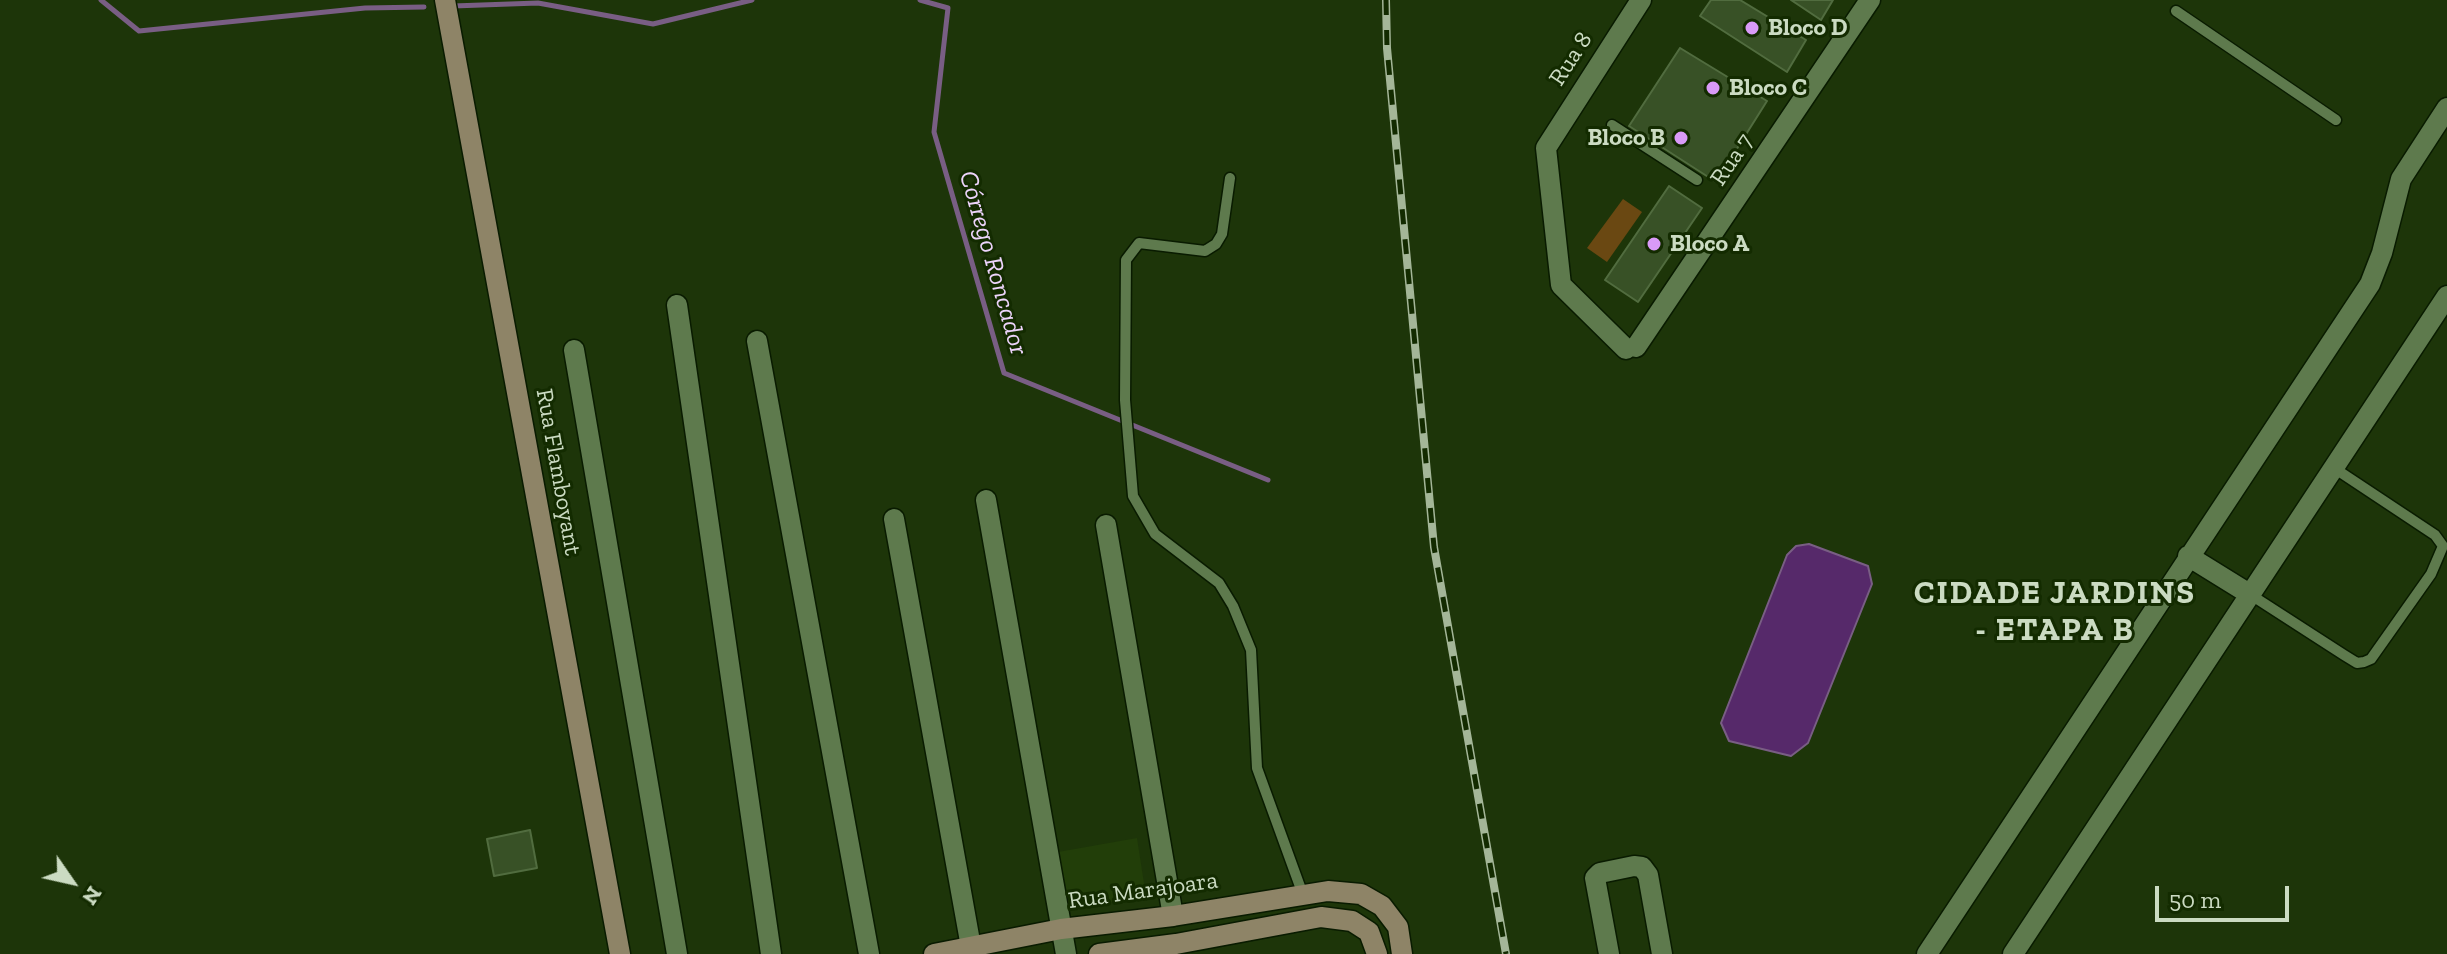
<!DOCTYPE html>
<html>
<head>
<meta charset="utf-8">
<style>
  body { margin:0 }
  #map { position:relative; width:2447px; height:954px; overflow:hidden; background:#1d3509; font-family:"Zilla Slab",serif }
  canvas { display:block }
  .north { position:absolute; left:32px; top:842px; width:80px; height:80px; -webkit-text-stroke:6px #132b00; paint-order:stroke; rotate:124deg; font-size:22px; font-weight:700; line-height:32px; text-align:center; color:#cbdbc2 }
  .north::after { content:''; display:block; margin:auto; width:28px; height:36px; background:#cbdbc2; clip-path:polygon(50% 0,100% 100%,50% 72%,0 100%) }
  .scale { position:absolute; left:2155px; top:886px; width:134px; height:36px; box-sizing:border-box; border:4px solid #cbdbc2; border-top:0; padding-left:10px; font-size:24px; line-height:28px; white-space:nowrap; color:#cbdbc2; -webkit-text-stroke:6px #132b00; paint-order:stroke }
</style>
</head>
<body>
<div id="map">
<canvas width="2447" height="954"></canvas>
<div class="north">N</div>
<div class="scale">50 m</div>
</div>
<script>
const ctx = document.querySelector('canvas').getContext('2d');
ctx.lineJoin = 'round';
function fill(path, color) { ctx.fillStyle = color; ctx.fill(path, 'evenodd'); }
const shape = rows => new Path2D(rows.map(r => 'M' + r).join(''));
function trace(path, color, width, dash) { ctx.strokeStyle = color; ctx.lineWidth = width; ctx.lineCap = dash ? 'butt' : 'round'; ctx.setLineDash(dash || []); ctx.stroke(path); }
function write(font, color, halo, rows, align = 'center') {
  ctx.font = font + ' "Zilla Slab",serif'; ctx.lineWidth = 6; ctx.setLineDash([]); ctx.textBaseline = 'middle'; ctx.strokeStyle = halo; ctx.fillStyle = color; for (const [text, x, y, turn = 0] of rows) {
    ctx.save(); ctx.translate(x, y); ctx.rotate((+turn || 0) * Math.PI / 180); ctx.textAlign = isNaN(turn) ? turn : align; if (halo) ctx.strokeText(text, 0, 0); ctx.fillText(text, 0, 0); ctx.restore();
  }
}
const built = shape([
  [1137,838,1146,896,1063,911,1058,852]
]);
const green = shape([
  [1623,199,1642,212,1607,262,1587,248]
]);
const water = shape([
  [1809,544,1868,566,1872,584,1808,743,1791,756,1729,741,1721,723,1787,555,1796,546,1809,544]
]);
const stream = shape([
  [101,0,139,31,365,8,424,7],
  [920,0,948,8,934,132,1004,373,1268,480],
  [453,6,538,3,653,24,752,0]
]);
const building = shape([
  [1711,0,1740,0,1806,40,1787,72,1700,16,1711,0],
  [1791,0,1833,0,1821,20,1791,0],
  [1680,48,1767,101,1716,182,1629,126,1680,48],
  [1669,186,1702,208,1638,302,1605,280,1669,186],
  [530,830,537,868,494,876,487,839,530,830]
]);
const lane = shape([
  [2176,11,2336,120],
  [1612,125,1697,180],
  [1230,178,1222,234,1216,244,1205,251,1139,243,1126,260,1125,400,1133,496,1155,534,1219,583,1233,606,1251,650,1257,768,1302,892],
  [2251,595,2344,655,2357,663,2364,662,2371,659,2431,574,2443,546,2435,535,2334,468]
]);
const street = shape([
  [677,305,771,954],
  [757,341,869,954],
  [1636,347,1870,0],
  [1626,349,1561,285,1546,148,1641,0],
  [574,350,677,954],
  [986,500,1066,954],
  [894,519,971,947],
  [1106,525,1173,916],
  [2188,556,2251,595],
  [1609,954,1595,878,1600,873,1634,866,1642,867,1648,875,1662,954],
  [1927,954,2370,284,2382,253,2401,179,2447,108],
  [2013,954,2447,296]
]);
const secondary = shape([
  [445,0,620,954],
  [934,954,1061,929,1173,916,1328,891,1361,894,1382,906,1398,927,1402,954],
  [1099,954,1176,944,1321,917,1352,921,1369,932,1377,954]
]);
const rail = shape([
  [1386,0,1387,48,1434,547,1506,954]
]);
const markers = [
  [1752,28,8,"#d99af7"],
  [1713,88,8,"#d99af7"],
  [1681,138,8,"#d99af7"],
  [1654,244,8,"#d99af7"]
];
const poiNames = [
  ["Bloco D",1768,28],
  ["Bloco C",1729,88],
  ["Bloco B",1665,138,"right"],
  ["Bloco A",1670,244]
];
const streetNames = [
  ["Rua 8",1571,59,-57],
  ["Rua 7",1732,160,-56],
  ["Rua Flamboyant",558,472,80],
  ["Rua Marajoara",1143,891,-8]
];
const waterNames = [
  ["Córrego Roncador",993,263,74]
];
const districtNames = [
  ["CIDADE JARDINS",2055,594],
  ["- ETAPA B",2055,631]
];
fill(built, '#223e09');
fill(green, '#6a4812');
fill(water, '#56296a');
trace(water, '#795e84', 2);
trace(stream, '#795e84', 5);
fill(building, '#385126');
trace(building, '#516c3f', 2);
trace(lane, '#091b00', 13);
trace(street, '#091b00', 23);
trace(secondary, '#091b00', 23);
trace(lane, '#5e7a4d', 10);
trace(street, '#5e7a4d', 20);
trace(secondary, '#8e8467', 20);
trace(rail, '#a4b698', 8);
trace(rail, '#132b00', 5, [15]);
for (const [x, y, r, color] of markers) { const dot = new Path2D(); dot.arc(x, y, r, 0, 2 * Math.PI); ctx.fillStyle = color; ctx.fill(dot); trace(dot, '#132b00', 3); }
write('bold 24px', '#cbdbc2', '#132b00', poiNames, 'left');
write('24px', '#cbdbc2', '#132b00', streetNames);
write('italic 26px', '#edd4fb', '#132b00', waterNames);
ctx.letterSpacing = '2px';
write('bold 32px', '#cbdbc2', '#132b00', districtNames);
ctx.letterSpacing = '0px';
</script>
</body>
</html>
